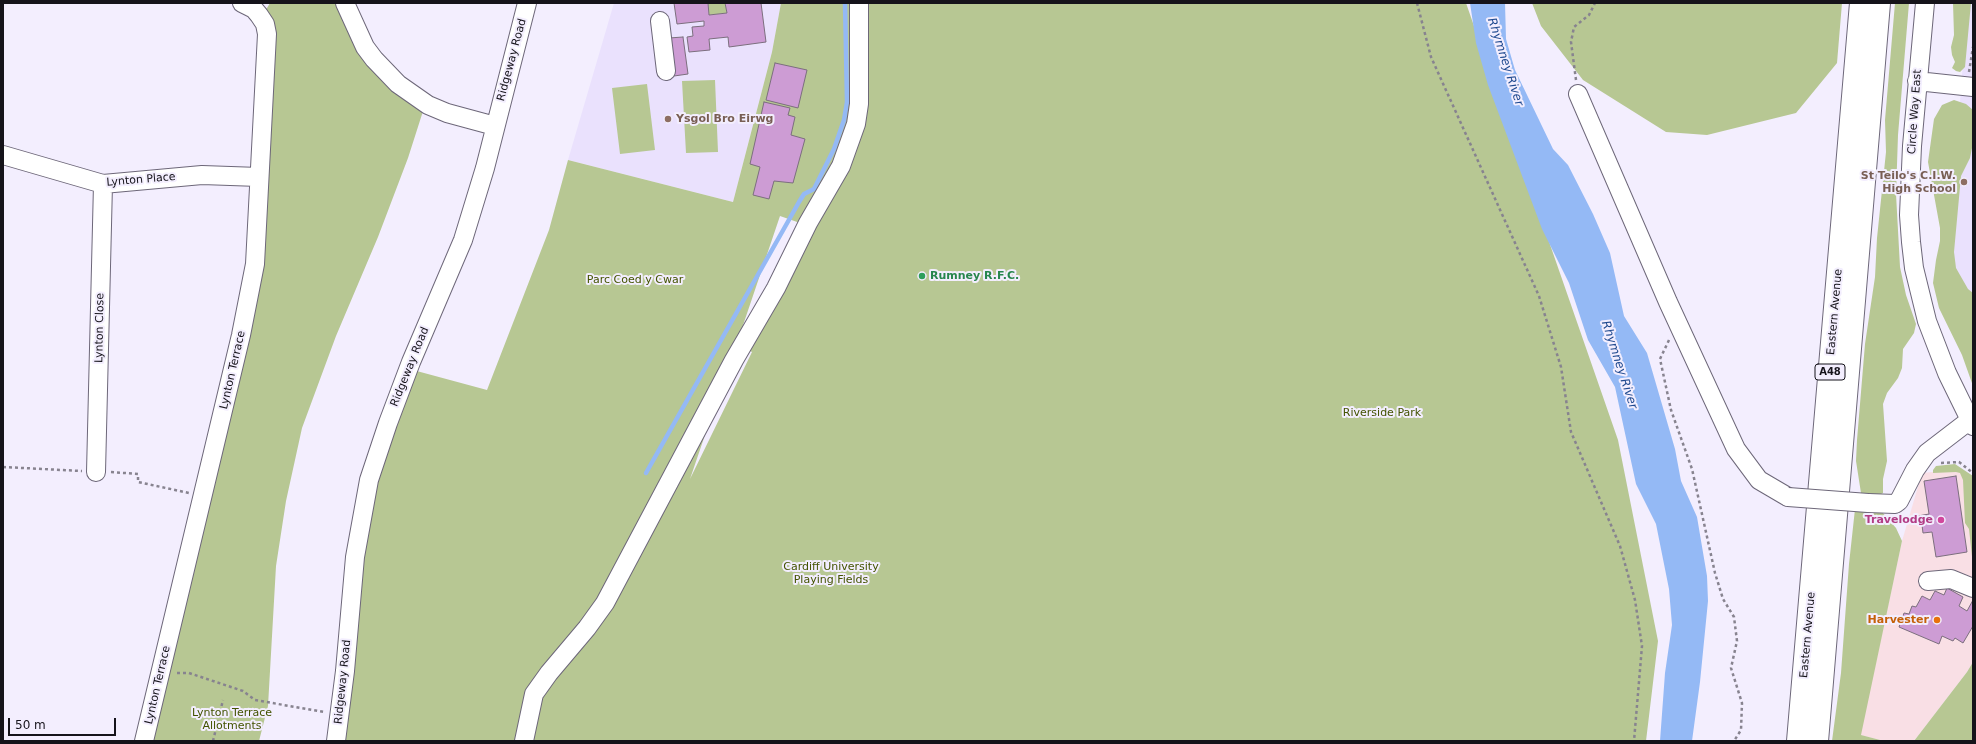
<!DOCTYPE html>
<html>
<head>
<meta charset="utf-8">
<style>
  body { margin:0 }
  #map { position:relative; width:1976px; height:744px; overflow:hidden; background:#f3eefe; font-family:"DejaVu Sans",sans-serif }
  canvas { display:block }
  .frame { position:absolute; inset:0; border:4px solid #15131a; pointer-events:none }
  .scale { position:absolute; left:8px; top:718px; width:108px; height:18px; box-sizing:border-box; border:2px solid #15131a; border-top:0; padding-left:5px; font-size:12px; line-height:14px; white-space:nowrap; color:#15131a; -webkit-text-stroke:3px #f3eefe; paint-order:stroke }
</style>
</head>
<body>
<div id="map">
<canvas width="1976" height="744"></canvas>
<div class="frame"></div>
<div class="scale">50 m</div>
</div>
<script>
const ctx = document.querySelector('canvas').getContext('2d');
ctx.lineJoin = 'round';
function fill(path, color) { ctx.fillStyle = color; ctx.fill(path, 'evenodd'); }
const shape = rows => new Path2D(rows.map(r => 'M' + r).join(''));
function trace(path, color, width, dash) { ctx.strokeStyle = color; ctx.lineWidth = width; ctx.lineCap = dash ? 'butt' : 'round'; ctx.setLineDash(dash || []); ctx.stroke(path); }
function write(font, color, halo, rows, align = 'center') {
  ctx.font = font + ' "DejaVu Sans",sans-serif'; ctx.lineWidth = 4; ctx.setLineDash([]); ctx.textBaseline = 'middle'; ctx.strokeStyle = halo; ctx.fillStyle = color; for (const [text, x, y, turn = 0] of rows) {
    ctx.save(); ctx.translate(x, y); ctx.rotate((+turn || 0) * Math.PI / 180); ctx.textAlign = isNaN(turn) ? turn : align; if (halo) ctx.strokeText(text, 0, 0); ctx.fillText(text, 0, 0); ctx.restore();
  }
}
const commercial = shape([
  [1963,469,1973,537,1973,662,1967,672,1914,741,1884,741,1860,735,1902,541,1922,473]
]);
const built = shape([
  [614,3,781,3,772,52,733,202,568,160],
  [1970,3,1973,3,1973,304,1948,266,1962,75]
]);
const green = shape([
  [270,3,339,3,424,108,408,158,378,237,336,336,302,428,286,501,276,566,268,706,259,741,150,741,255,295,264,13],
  [708,3,725,3,727,13,709,15],
  [781,3,854,3,853,102,835,166,848,172,863,131,865,3,1466,3,1618,440,1658,641,1646,741,342,741,361,559,375,483,413,370,487,390,549,230,568,160,733,202,772,52],
  [780,216,800,223,738,341,738,340],
  [737,344,752,352,690,479,736,344],
  [1532,3,1842,3,1837,63,1796,113,1707,135,1666,132,1583,80,1541,26],
  [1895,3,1909,3,1898,135,1896,194,1900,267,1906,295,1916,324,1914,333,1903,349,1902,368,1898,378,1887,393,1883,404,1887,461,1883,479,1883,493,1875,497,1865,497,1861,493,1856,461,1857,440,1865,344,1875,277,1877,238,1886,152,1885,120],
  [1953,3,1971,3,1965,67,1960,72,1956,71,1952,68,1955,62,1952,55,1951,47,1954,35],
  [715,80,718,152,686,153,682,81],
  [647,84,655,150,620,154,612,88],
  [1954,100,1966,104,1973,110,1973,143,1970,158,1961,176,1954,252,1956,268,1968,289,1973,293,1973,386,1962,355,1939,308,1933,283,1936,260,1940,241,1940,228,1928,162,1934,119,1942,105],
  [1955,464,1973,476,1973,566,1969,529,1965,523,1963,480,1960,473,1956,472,1933,473,1933,470,1936,466],
  [1855,509,1882,512,1896,528,1902,541,1861,735,1884,741,1832,741,1841,673,1849,564],
  [1973,662,1973,741,1914,741,1967,672]
]);
const water = shape([
  [1470,3,1505,3,1506,39,1515,70,1553,149,1568,165,1593,214,1610,253,1624,316,1647,353,1675,449,1681,481,1697,517,1707,576,1708,601,1700,682,1692,741,1660,741,1665,673,1672,625,1669,589,1656,524,1636,484,1615,387,1588,340,1569,283,1542,229,1488,85,1476,43]
]);
const stream = shape([
  [646,473,799,202,804,194,814,189,834,149,844,120,847,102,845,3]
]);
const building = shape([
  [674,3,708,3,709,15,727,13,725,3,761,3,766,42,729,47,728,37,709,39,710,50,689,52,687,37,693,36,692,27,704,26,704,21,677,24,674,3],
  [683,37,688,74,674,76,669,38,683,37],
  [775,63,807,70,798,108,766,100,775,63],
  [764,102,790,108,788,115,795,117,791,135,805,139,793,183,774,181,769,199,753,195,760,167,750,164,764,102],
  [1956,476,1967,552,1936,557,1932,532,1923,533,1922,525,1920,525,1918,516,1929,514,1924,481,1956,476],
  [1947,588,1963,597,1959,606,1967,611,1973,600,1973,626,1963,643,1955,638,1953,641,1942,636,1939,644,1899,627,1904,613,1909,614,1912,606,1916,607,1922,596,1930,600,1935,591,1944,595,1947,588]
]);
const path = shape([
  [1417,3,1431,57,1539,296,1561,367,1571,432,1620,546,1635,600,1642,646,1634,741],
  [1969,72,1973,47],
  [1576,80,1571,42,1574,27,1589,15,1595,3],
  [1669,340,1660,359,1671,410,1692,469,1715,573,1723,599,1734,617,1737,641,1731,668,1742,703,1741,730,1734,741],
  [1941,463,1959,462,1973,473],
  [3,467,82,471],
  [111,472,138,474,138,482,189,493],
  [177,673,189,673,243,691,255,700,324,712],
  [213,741,223,700]
]);
const minor = shape([
  [345,3,365,47,374,59,398,84,428,105,447,113,495,126],
  [1925,3,1912,146,1909,215,1911,242,1914,268,1927,321,1947,373,1973,426],
  [660,21,666,71],
  [1917,81,1973,87],
  [1578,94,1668,302,1736,449,1759,480,1788,497],
  [3,155,103,184,202,175,259,177],
  [96,472,103,184],
  [1868,503,1895,504,1899,501,1915,470,1927,453,1970,420],
  [1928,581,1951,579,1973,588],
  [144,741,241,335,255,264,267,34,265,24,259,15,254,9,242,3],
  [336,741,345,671,355,557,369,480,388,423,411,362,463,240,485,168,527,3],
  [524,741,534,694,549,673,587,628,605,603,734,360,776,288,808,223,841,166,856,124,859,104,859,3]
]);
const highway = shape([
  [1798,741,1861,3],
  [1817,741,1879,3]
]);
const minorBridge = shape([
  [1788,497,1868,503]
]);
const markers = [
  [668,119,4,"#8d6e63"],
  [1964,182,4,"#8d6e63"],
  [922,276,4,"#2e9e5b"],
  [1941,520,4,"#d1479c"],
  [1937,620,4,"#e8710a"]
];
const shields = [
  [1830,372,30]
];
const shieldNames = [
  ["A48",1830,372]
];
const streetNames = [
  ["Ridgeway Road",512,60,-75],
  ["Circle Way East",1915,112,-86],
  ["Lynton Place",141,180,-5],
  ["Eastern Avenue",1835,312,-85],
  ["Lynton Close",100,328,-89],
  ["Ridgeway Road",410,367,-68],
  ["Lynton Terrace",233,370,-77],
  ["Eastern Avenue",1808,635,-85],
  ["Ridgeway Road",343,682,-84],
  ["Lynton Terrace",158,685,-77]
];
const educationNames = [
  ["Ysgol Bro Eirwg",676,119],
  ["St Teilo's C.I.W.",1956,176,"right"],
  ["High School",1956,189,"right"]
];
const leisureNames = [
  ["Rumney R.F.C.",930,276]
];
const parkNames = [
  ["Parc Coed y Cwar",635,280],
  ["Riverside Park",1382,413],
  ["Cardiff University",831,567],
  ["Playing Fields",831,580],
  ["Lynton Terrace",232,713],
  ["Allotments",232,726]
];
const hotelNames = [
  ["Travelodge",1933,520]
];
const foodNames = [
  ["Harvester",1929,620]
];
const waterNames = [
  ["Rhymney River",1505,62,72],
  ["Rhymney River",1619,365,72]
];
fill(commercial, '#f9dfe5');
fill(built, '#eae1fd');
fill(green, '#b7c793');
fill(water, '#94b9f5');
trace(stream, '#94b9f5', 4.5);
fill(building, '#cd9cd4');
trace(building, '#7c6f7e', 1);
trace(minor, '#6d6779', 20);
trace(highway, '#6d6779', 24);
trace(path, '#87838f', 2.5, [3, 3]);
trace(minor, '#fff', 18);
trace(highway, '#fff', 22);
trace(minorBridge, '#6d6779', 20, []);
trace(minorBridge, '#fff', 18);
for (const [x, y, r, color] of markers) { const dot = new Path2D(); dot.arc(x, y, r, 0, 2 * Math.PI); ctx.fillStyle = color; ctx.fill(dot); trace(dot, '#f3eefe', 1.5); }
for (const [x, y, w] of shields) { const box = new Path2D(); box.roundRect(x - w / 2, y - 8, w, 16, 3); ctx.fillStyle = '#f3eefe'; ctx.fill(box); trace(box, '#15131a', 1); }
write('bold 10px', '#15131a', null, shieldNames);
write('11px', '#15131a', '#f3eefe', streetNames);
write('bold 11px', '#785e54', '#f3eefe', educationNames, 'left');
write('bold 11px', '#27864d', '#f3eefe', leisureNames, 'left');
write('11px', '#435300', '#f3eefe', parkNames);
write('bold 11px', '#b23c85', '#f3eefe', hotelNames, 'right');
write('bold 11px', '#c56008', '#f3eefe', foodNames, 'right');
write('italic 12px', '#1f498f', '#f3eefe', waterNames);
</script>
</body>
</html>
